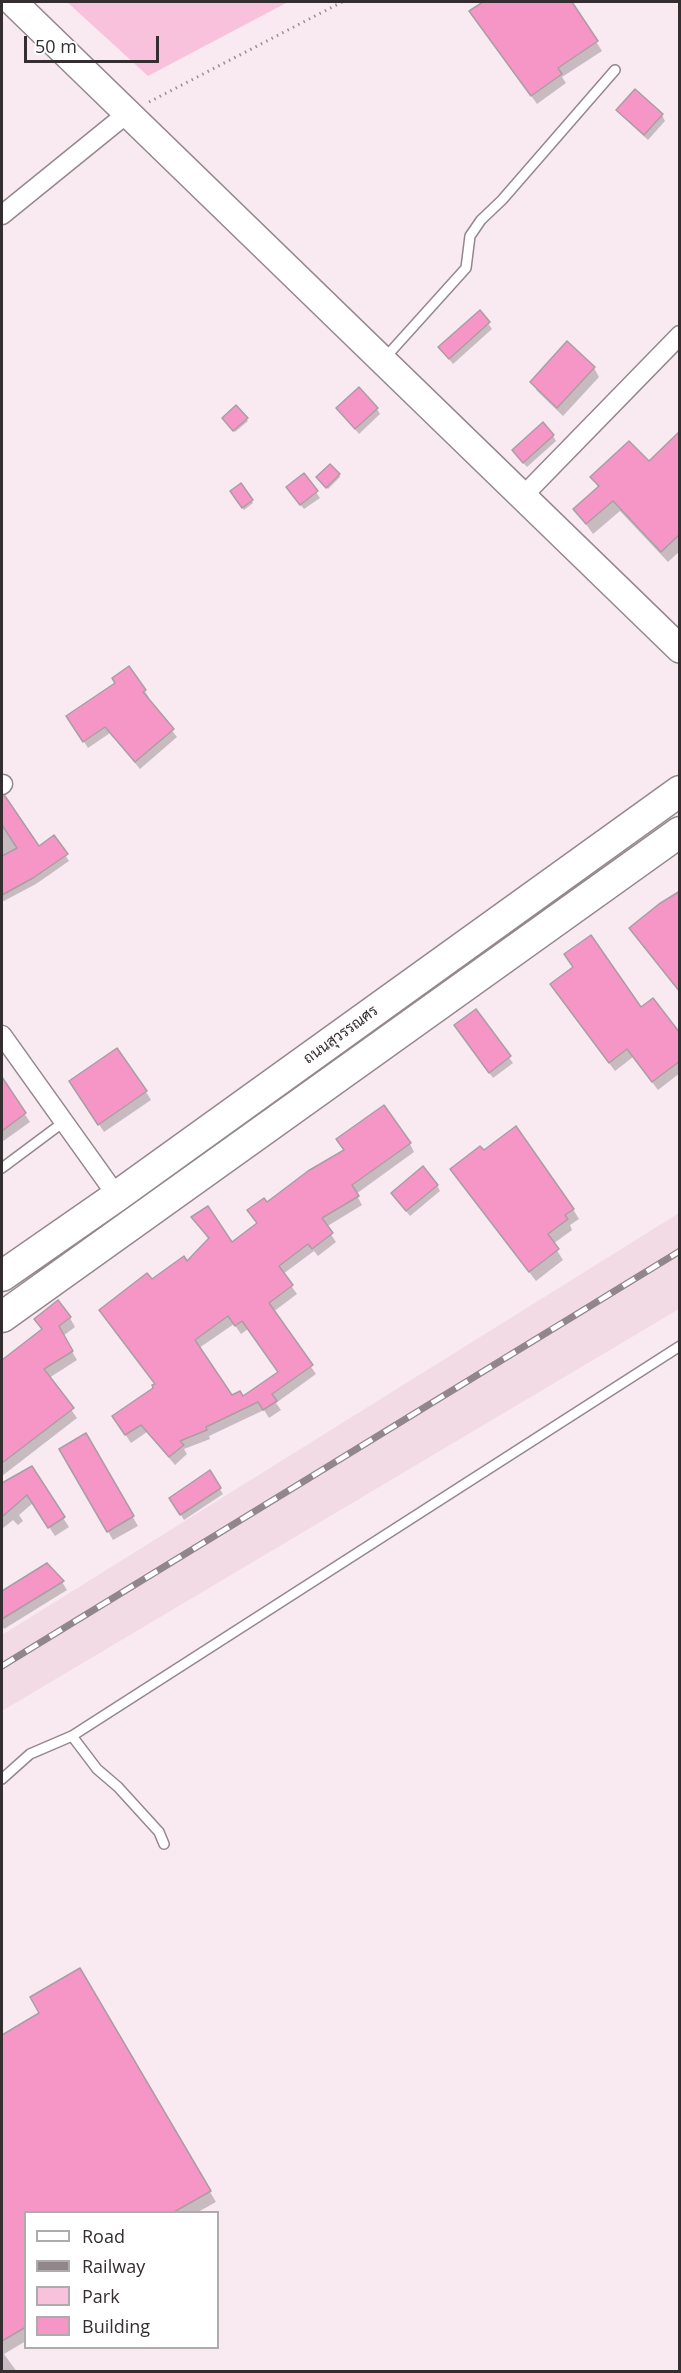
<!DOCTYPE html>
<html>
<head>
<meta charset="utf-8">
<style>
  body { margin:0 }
  #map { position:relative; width:681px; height:2373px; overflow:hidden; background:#f9eaf1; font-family:"Open Sans",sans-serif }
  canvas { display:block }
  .frame { position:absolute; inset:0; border:3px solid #342e30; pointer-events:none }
  .legend { position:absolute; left:24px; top:2211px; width:195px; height:138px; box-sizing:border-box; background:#fff; border:2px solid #aeabac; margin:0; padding:8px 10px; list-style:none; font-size:18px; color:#342e30 }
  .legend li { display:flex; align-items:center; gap:12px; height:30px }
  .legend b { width:30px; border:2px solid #aeabac }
  .scale { position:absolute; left:24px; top:36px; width:135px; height:27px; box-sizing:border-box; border:3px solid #342e30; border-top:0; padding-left:8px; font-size:18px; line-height:21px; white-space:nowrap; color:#342e30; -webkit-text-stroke:4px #fff; paint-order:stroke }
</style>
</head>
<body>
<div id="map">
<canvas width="681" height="2373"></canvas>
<div class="frame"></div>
<ul class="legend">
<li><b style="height:8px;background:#fff"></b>Road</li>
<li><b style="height:8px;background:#91878b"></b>Railway</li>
<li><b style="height:16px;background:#f9c2dc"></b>Park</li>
<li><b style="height:16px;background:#f696c6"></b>Building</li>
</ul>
<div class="scale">50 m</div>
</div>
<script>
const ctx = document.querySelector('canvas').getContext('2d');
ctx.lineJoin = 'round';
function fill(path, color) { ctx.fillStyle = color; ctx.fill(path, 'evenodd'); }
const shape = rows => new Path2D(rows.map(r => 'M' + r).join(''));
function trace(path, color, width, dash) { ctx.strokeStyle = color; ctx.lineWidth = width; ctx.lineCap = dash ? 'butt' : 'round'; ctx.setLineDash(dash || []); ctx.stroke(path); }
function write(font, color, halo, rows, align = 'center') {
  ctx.font = font + ' "Open Sans",Sarabun,sans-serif'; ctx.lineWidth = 4.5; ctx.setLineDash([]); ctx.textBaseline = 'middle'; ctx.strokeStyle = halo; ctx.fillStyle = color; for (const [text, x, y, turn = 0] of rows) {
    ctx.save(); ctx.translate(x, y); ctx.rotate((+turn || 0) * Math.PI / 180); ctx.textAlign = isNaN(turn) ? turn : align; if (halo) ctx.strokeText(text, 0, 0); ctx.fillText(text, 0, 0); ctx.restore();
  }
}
const built = shape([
  [679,1213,679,1309,2,1711,2,1635]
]);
const green = shape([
  [67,2,288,2,148,76]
]);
const shadow = shape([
  [485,2,571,2,602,51,562,77,566,83,537,104,471,12],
  [635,91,662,115,665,121,648,140,621,115,617,110],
  [480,312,492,329,453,364,440,348],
  [594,368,599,377,563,416,537,391,532,382],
  [338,409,377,409,380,414,359,434],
  [246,419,248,421,235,432,225,421],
  [680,433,680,551,668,562,620,511,593,534,575,509,599,489,592,477,649,463],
  [553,436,556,441,527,467,517,456],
  [304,475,320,498,304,509,291,493],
  [339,475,340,477,328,489,319,480],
  [241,485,253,503,244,510,231,492],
  [145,691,149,698,147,699,177,737,140,769,110,733,88,748,72,723],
  [2,797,5,797,39,848,54,837,69,861,36,884,2,902],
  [557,993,640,1009,680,1036,680,1073,658,1090,633,1057,615,1071],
  [475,1011,513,1063,493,1078,459,1031],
  [2,1080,30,1122,2,1142],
  [76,1090,146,1092,151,1100,104,1132],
  [410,1144,414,1152,356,1194,362,1205,326,1227,336,1242,318,1256,314,1251,283,1274,297,1294,273,1312,316,1374,276,1403,281,1410,269,1418,264,1410,209,1436,210,1439,184,1449,187,1454,175,1465,147,1432,131,1443,119,1425,155,1389,156,1385,106,1318,152,1281,187,1263,209,1240,193,1218,231,1244,258,1224,249,1211],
  [234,1324,241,1334,248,1329,279,1373,243,1398,232,1397,199,1348],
  [458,1179,573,1209,579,1219,570,1225,572,1230,553,1244,563,1260,536,1281],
  [437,1185,440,1191,410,1216,396,1199],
  [70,1318,75,1327,63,1336,77,1360,49,1378,77,1418,2,1476,2,1362,43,1330],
  [85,1435,138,1526,113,1540,61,1450],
  [31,1468,69,1527,55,1536,33,1503,19,1515,23,1521,18,1525,13,1520,2,1529,2,1485],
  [209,1472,223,1494,184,1520,171,1498],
  [44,1566,62,1582,67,1590,4,1629,2,1625,2,1593],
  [79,1970,216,2202,198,2212,26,2212,26,2341,4,2354,17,2372,2,2372,2,2036,41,2013]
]);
const building = shape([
  [483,2,572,2,598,41,558,68,562,74,531,96,469,11,483,2],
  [635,89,663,114,644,135,616,110,635,89],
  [480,310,490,322,449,359,438,347,480,310],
  [567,341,595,367,557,408,530,382,567,341],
  [359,387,378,408,355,429,336,408,359,387],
  [236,405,248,418,233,431,222,418,236,405],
  [543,422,554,435,523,463,512,450,543,422],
  [680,431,680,534,661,552,613,501,586,524,573,509,599,486,590,477,629,441,649,461,680,431],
  [330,464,340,474,326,488,316,477,330,464],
  [304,473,318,491,300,505,286,487,304,473],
  [241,483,253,500,242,508,230,491,241,483],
  [129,666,146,690,143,692,174,729,135,762,105,727,83,742,66,716,115,683,112,678,129,666],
  [2,796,5,796,39,846,54,835,68,854,33,878,2,895,2,856,17,848,2,825,2,796],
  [680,891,680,992,629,928,659,904,680,891],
  [591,935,641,1007,653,998,680,1033,680,1061,652,1082,627,1049,609,1063,550,984,573,967,564,954,591,935],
  [476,1009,511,1056,489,1073,454,1025,476,1009],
  [117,1048,147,1091,98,1125,69,1081,117,1048],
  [2,1077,26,1113,2,1131,2,1077],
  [384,1105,411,1143,352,1185,359,1196,322,1218,333,1233,312,1249,308,1244,279,1266,293,1285,269,1303,313,1365,272,1394,277,1401,263,1410,258,1402,206,1427,207,1430,180,1441,184,1445,169,1457,141,1425,125,1435,112,1416,153,1388,152,1385,155,1384,99,1310,147,1273,152,1279,184,1256,187,1261,209,1238,191,1217,208,1206,232,1242,257,1223,247,1210,264,1198,267,1202,308,1171,344,1150,336,1139,384,1105],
  [228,1316,235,1326,242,1321,278,1372,243,1396,240,1391,232,1395,195,1340,228,1316],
  [516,1126,574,1209,565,1215,568,1219,548,1234,559,1249,529,1272,450,1169,480,1146,484,1150,516,1126],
  [423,1166,438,1185,406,1211,391,1193,423,1166],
  [58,1300,71,1317,59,1326,73,1351,44,1369,74,1408,2,1463,2,1360,42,1329,34,1319,58,1300],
  [86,1433,134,1516,107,1532,59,1449,86,1433],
  [32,1466,65,1517,48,1528,27,1495,2,1517,2,1483,32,1466],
  [210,1470,221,1488,180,1515,169,1498,210,1470],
  [47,1563,64,1581,2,1619,2,1591,47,1563],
  [80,1968,211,2191,174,2212,26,2212,26,2327,2,2341,2,2035,39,2013,30,1997,80,1968]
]);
const path = shape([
  [149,102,342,2]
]);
const lane = shape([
  [384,359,466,268,470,236,481,220,502,200,615,70],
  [2,1168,65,1121],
  [72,1736,680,1346],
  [2,1779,30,1754,72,1736,97,1769,118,1787,159,1832,164,1844]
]);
const street = shape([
  [2,215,129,112],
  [523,496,680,335],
  [2,785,3,784],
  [2,1035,117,1196]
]);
const secondary = shape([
  [13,2,680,649]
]);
const primary = shape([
  [2,1276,117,1196,680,791],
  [2,1317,680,832]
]);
const rail = shape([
  [2,1666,680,1251]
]);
const streetNames = [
  ["ถนนสุวรรณศร",341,1035,-36]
];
fill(built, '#f2dbe5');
fill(green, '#f9c2dc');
fill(shadow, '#0003');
fill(building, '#f696c6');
trace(building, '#ab9da3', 1.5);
trace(lane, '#94878d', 12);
trace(street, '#94878d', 21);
trace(secondary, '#94878d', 30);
trace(primary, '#94878d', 33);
trace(path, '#9b9095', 3, [1.5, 4.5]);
trace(lane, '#fff', 9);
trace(street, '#fff', 18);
trace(secondary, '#fff', 27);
trace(primary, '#fff', 30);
trace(rail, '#91878b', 7);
trace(rail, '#fff', 4.5, [14]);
write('15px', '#342e30', '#fff', streetNames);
</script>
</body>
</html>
